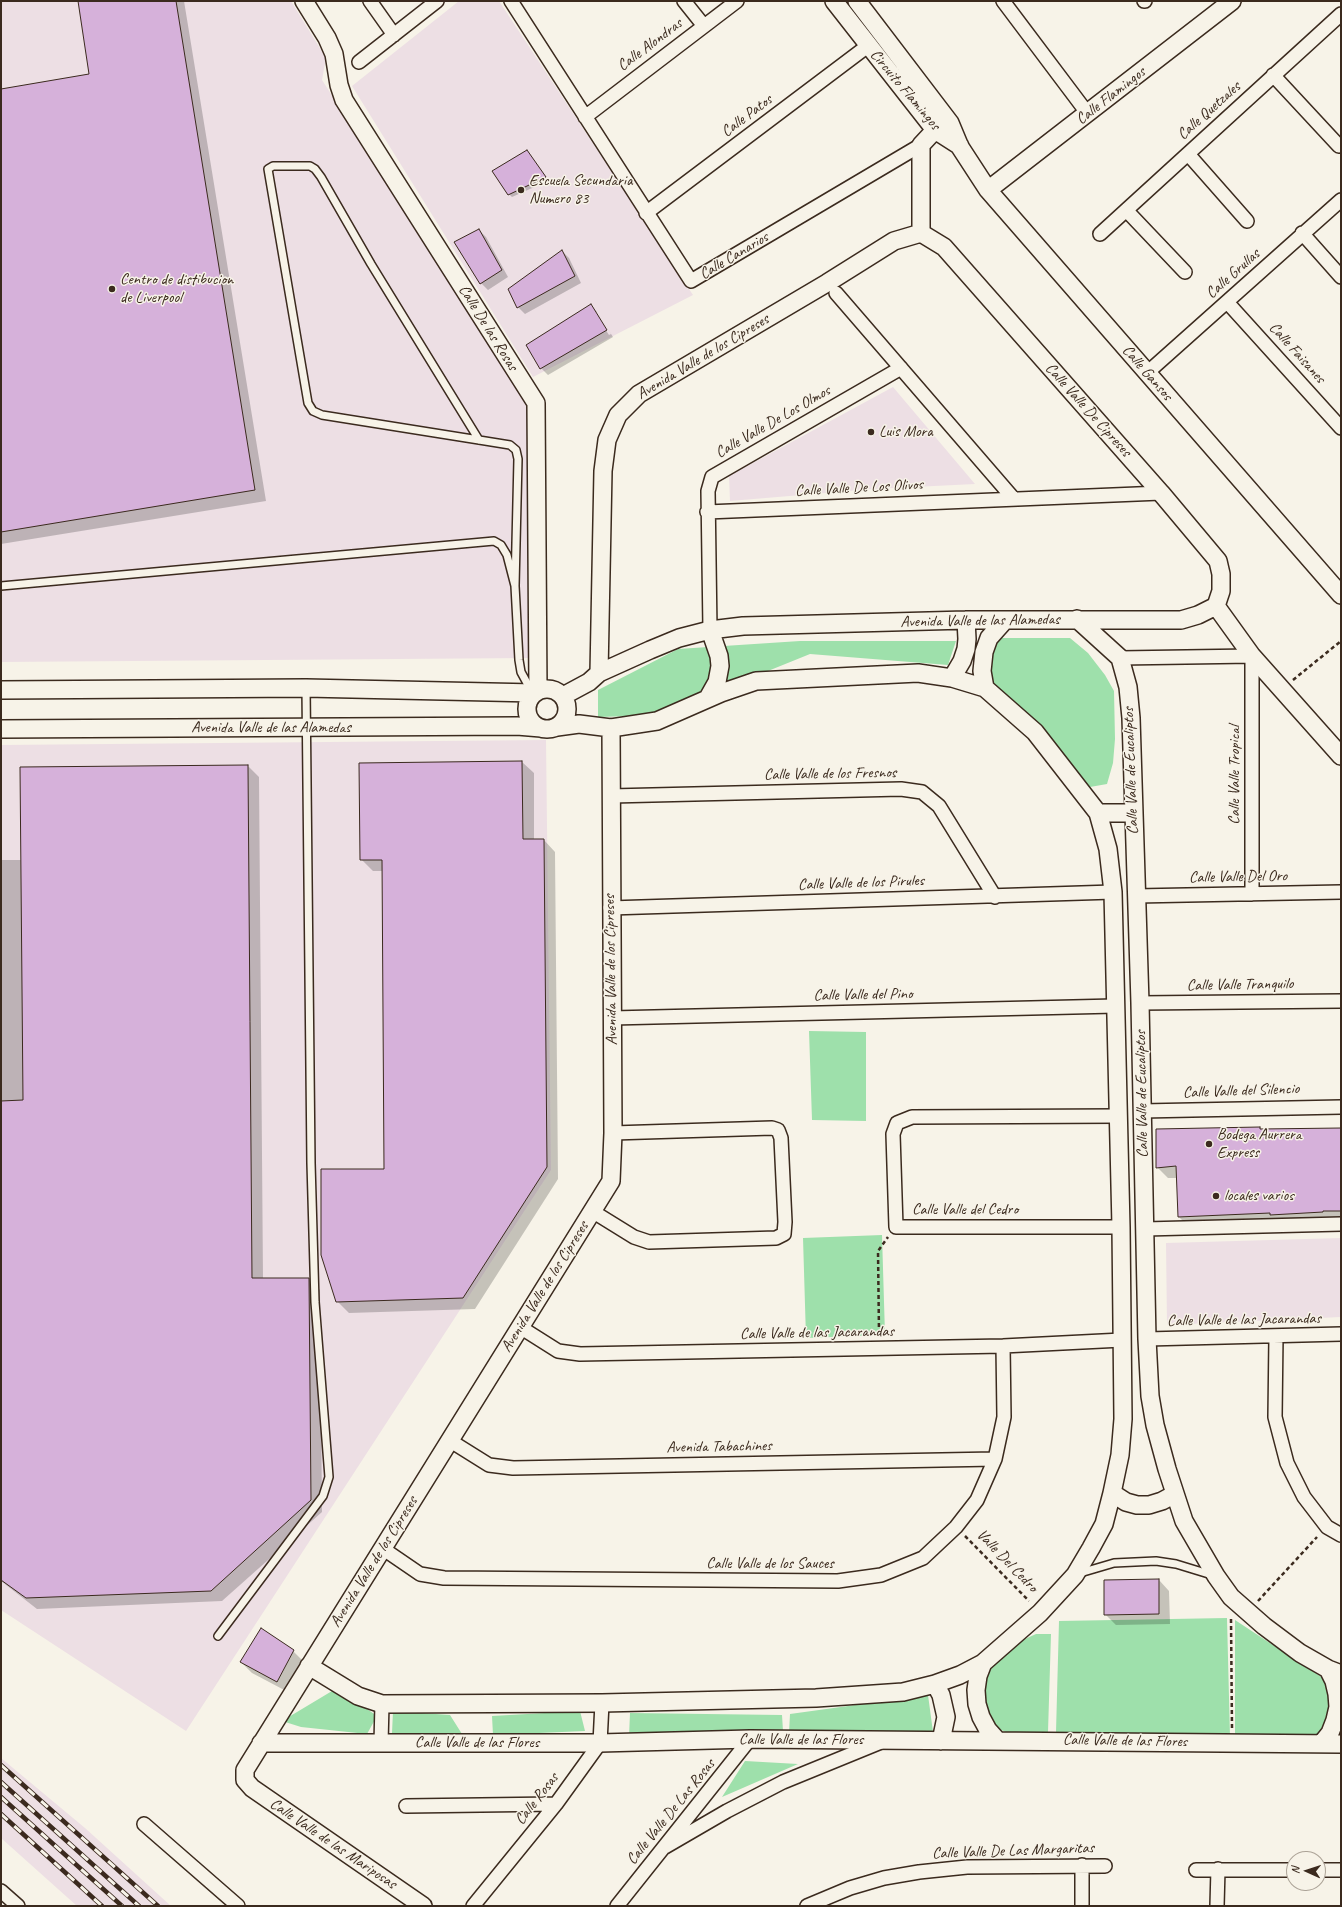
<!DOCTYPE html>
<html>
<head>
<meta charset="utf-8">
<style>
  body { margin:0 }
  #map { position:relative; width:1342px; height:1907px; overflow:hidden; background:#f7f3e8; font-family:Caveat,sans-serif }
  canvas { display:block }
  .frame { position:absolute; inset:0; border:2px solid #3b2a1e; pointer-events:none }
  .north { position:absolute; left:1286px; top:1851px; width:40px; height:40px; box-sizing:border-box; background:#f7f3e8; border:1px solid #aca397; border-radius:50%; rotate:273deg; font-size:11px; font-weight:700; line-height:16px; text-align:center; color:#3b2a1e }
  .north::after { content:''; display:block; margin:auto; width:14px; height:18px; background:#3b2a1e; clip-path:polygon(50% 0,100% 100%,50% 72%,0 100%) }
</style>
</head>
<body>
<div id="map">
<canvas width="1342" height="1907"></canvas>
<div class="frame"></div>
<div class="north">N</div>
</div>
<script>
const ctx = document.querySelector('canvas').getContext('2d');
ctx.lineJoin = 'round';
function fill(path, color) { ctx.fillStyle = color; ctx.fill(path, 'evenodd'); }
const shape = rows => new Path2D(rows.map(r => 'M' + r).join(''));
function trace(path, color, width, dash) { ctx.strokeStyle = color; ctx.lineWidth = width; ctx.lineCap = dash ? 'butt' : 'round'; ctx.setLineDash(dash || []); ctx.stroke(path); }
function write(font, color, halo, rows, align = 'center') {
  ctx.font = font + ' Caveat,sans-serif'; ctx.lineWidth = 3; ctx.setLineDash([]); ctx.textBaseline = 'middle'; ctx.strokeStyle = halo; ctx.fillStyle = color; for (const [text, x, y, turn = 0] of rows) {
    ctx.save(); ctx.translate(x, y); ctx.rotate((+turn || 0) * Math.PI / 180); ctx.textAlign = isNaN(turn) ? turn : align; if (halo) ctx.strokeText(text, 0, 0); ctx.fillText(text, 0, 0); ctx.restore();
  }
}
const built = shape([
  [1,1,291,1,326,58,322,80,529,402,529,658,1,662],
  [459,1,499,1,693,295,533,377,352,86],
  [893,387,975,484,873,489,730,501,729,476],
  [546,740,551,1170,186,1731,1,1610,1,745],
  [1341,1238,1341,1317,1167,1325,1166,1243],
  [1,1758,85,1828,171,1906,77,1906,1,1838]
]);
const green = shape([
  [998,638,1070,638,1088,653,1105,675,1114,691,1115,739,1113,763,1107,784,1090,787,1077,778,986,678,983,673],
  [800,641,956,641,948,665,810,654,674,709,634,716,598,717,598,690,678,649],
  [809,1031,866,1032,866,1121,812,1120],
  [882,1235,885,1335,806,1338,803,1238],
  [1227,1618,1230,1737,1056,1732,1059,1621],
  [1235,1620,1341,1690,1341,1735,1235,1735],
  [1036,1634,1051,1634,1048,1732,1043,1737,1008,1733,988,1724,980,1688,989,1665,1025,1639],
  [337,1688,377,1716,367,1734,301,1727,282,1721],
  [928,1695,933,1732,789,1733,790,1714],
  [393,1711,450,1715,462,1734,392,1733],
  [580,1711,585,1731,493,1735,492,1716],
  [630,1713,782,1715,783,1731,629,1737],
  [745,1761,798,1764,722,1797]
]);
const shadow = shape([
  [79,1,184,1,266,501,1,544,1,90,91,75],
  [530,155,548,181,512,197,509,194],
  [479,230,486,237,508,277,488,290,481,283],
  [562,251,569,258,581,283,525,314,518,307],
  [590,305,597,312,613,337,548,375,541,368],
  [594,312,597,312,611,334,609,335],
  [522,762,534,773,534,840,544,840,555,852,558,1179,475,1309,349,1313,337,1301,385,1170,383,871,373,871,361,859],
  [248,766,259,777,263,1279,309,1279,320,1290,322,1512,222,1601,37,1609,1,1581,1,860,21,860],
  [1260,1128,1262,1130,1341,1129,1341,1222,1190,1228,1179,1217,1177,1178,1168,1178,1157,1167],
  [1159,1580,1169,1591,1170,1624,1116,1625,1105,1614],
  [293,1651,304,1662,288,1692,252,1673,241,1662]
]);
const building = shape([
  [78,1,176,1,255,490,1,532,1,89,89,74,78,1],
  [527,150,546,177,508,195,492,171,527,150],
  [479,229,502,270,480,284,454,242,479,229],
  [562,250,575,276,517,308,508,289,562,250],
  [591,304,607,330,540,369,526,345,591,304],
  [522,761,523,839,544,839,547,1167,463,1298,336,1302,321,1255,321,1169,384,1169,382,860,360,860,359,763,522,761],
  [248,765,252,1278,309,1278,311,1500,211,1591,26,1598,1,1580,1,1101,23,1100,20,767,248,765],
  [1260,1127,1260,1129,1341,1128,1341,1211,1323,1211,1323,1212,1270,1215,1270,1213,1178,1217,1176,1166,1156,1168,1156,1129,1260,1127],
  [1159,1579,1159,1614,1104,1615,1104,1580,1159,1579],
  [261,1628,294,1650,277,1682,240,1662,261,1628]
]);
const path = shape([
  [1293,680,1341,641],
  [879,1334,878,1251,888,1237],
  [965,1536,1029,1601],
  [1258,1601,1317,1537],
  [1231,1619,1232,1728]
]);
const service = shape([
  [479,440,371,264,321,177,315,169,310,166,273,166,268,169,308,403,313,411,322,415,479,440,510,445,516,450,518,459,515,586],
  [1,586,494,541,501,545,507,555,515,586,519,660,521,672,527,683,535,690],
  [1080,1573,1114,1563,1156,1561,1176,1564,1212,1575],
  [218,1636,323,1496,329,1477,315,1302,311,1163,306,688]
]);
const minor = shape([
  [370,1,394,35],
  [511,1,691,281,921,145],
  [684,1,704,26],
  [1003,1,1088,114],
  [1144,1,1145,1],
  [359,62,437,1],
  [1273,75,1339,146],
  [585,117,737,1],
  [1188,154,1247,221],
  [1127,211,1185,272],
  [646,213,869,45],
  [1302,233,1341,277],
  [1100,234,1341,14],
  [836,293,1013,498],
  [1227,302,1341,428],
  [1147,373,1341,200],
  [707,512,1161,493],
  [710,630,708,491,712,477,901,368],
  [1120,658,1252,656,1252,894],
  [611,796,901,789,922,792,939,806,995,897],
  [1136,896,1341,892],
  [610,908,1113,892],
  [1140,1003,1341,1001],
  [612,1018,1115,1006],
  [1142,1111,1341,1107],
  [1118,1116,912,1117,897,1123,893,1134,896,1227,1121,1227],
  [592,1211,634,1237,649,1242,776,1238,784,1234,785,1222,781,1138,778,1130,772,1128,613,1133],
  [1145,1229,1341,1224],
  [520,1327,558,1351,580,1354,1003,1346,1122,1340],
  [1276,1336,1275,1417,1287,1463,1304,1497,1327,1527,1341,1535],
  [1147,1339,1341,1334],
  [449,1440,489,1465,513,1468,995,1459],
  [382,1548,420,1574,444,1578,838,1581,881,1575,923,1558,956,1527,977,1500,995,1459,1004,1417,1003,1346],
  [381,1743,382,1704],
  [406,1806,556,1804],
  [144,1824,238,1906],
  [665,1847,727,1811,783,1782,881,1742],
  [1082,1865,1082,1906],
  [1196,1870,1294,1870],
  [1318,1870,1341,1870],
  [1,1891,18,1906],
  [473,1906,556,1804,600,1743,602,1703],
  [617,1906,750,1739],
  [807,1906,850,1888,884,1878,919,1872,967,1867,1105,1866],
  [1217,1906,1218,1869]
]);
const tertiary = shape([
  [304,1,327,38,334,54,339,85,344,100,536,403,538,691],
  [834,1,935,130,960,146],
  [857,1,950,123,960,147,988,190,1341,595],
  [988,190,1232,1],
  [921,233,944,247,1161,493,1218,561,1221,574,1221,591,1216,606],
  [921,233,921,145,935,130,946,125],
  [1216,606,1252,656,1341,756],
  [1077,619,1120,658,1128,687,1131,718,1140,1003,1147,1339,1150,1396,1155,1425,1167,1469,1184,1521,1216,1576,1231,1597,1264,1626,1300,1653,1328,1669,1341,1674],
  [599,673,603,471,607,440,618,415,639,394,827,283,894,241,921,233],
  [952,678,962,661,966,649,967,639,966,620],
  [985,688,982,671,984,652,989,638,1005,620],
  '527 709a20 20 0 1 1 40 0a20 20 0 1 1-40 0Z',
  [1,690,306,688,535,693],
  [563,696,589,682,599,673,650,650,679,638,710,630,743,626,966,620,1181,620,1198,615,1216,606],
  [708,698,717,682,720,666,719,656,710,630],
  [1,729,517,726,541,728],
  [1098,813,1133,813],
  [1112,1493,1126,1502,1137,1505,1149,1505,1162,1501,1175,1494],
  [983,1663,978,1676,976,1690,977,1704,981,1717,988,1730,997,1740],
  [309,1666,358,1696,382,1704,602,1703,816,1698,903,1692,935,1684,960,1675,983,1663,1040,1613,1075,1575,1091,1548,1104,1524,1112,1493,1120,1455,1123,1419,1121,1227,1113,892,1108,849,1098,813,1035,732,985,688,952,678,918,673,756,681,721,693,657,721,611,728,579,724,557,727],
  [935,1684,941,1695,946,1717,941,1741],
  [261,1743,600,1743,750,1739,1341,1744],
  [1322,1743,1330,1733,1335,1720,1338,1707,1337,1694,1334,1681,1328,1669],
  [423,1906,252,1788,245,1780,245,1770,611,1181,613,1133,611,728]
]);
const rail = shape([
  [1,1765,158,1906],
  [1,1782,139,1906],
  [1,1797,122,1906],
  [1,1814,102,1906]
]);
const markers = [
  [521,190,4,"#3b2a1e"],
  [112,289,4,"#3b2a1e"],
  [871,432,4,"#3b2a1e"],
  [1209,1144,4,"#3b2a1e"],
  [1216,1196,4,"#3b2a1e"]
];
const streetNames = [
  ["Calle Alondras",650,45,-37],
  ["Circuito Flamingos",905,90,50],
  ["Calle Flamingos",1111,96,-38],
  ["Calle Quetzales",1209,111,-42],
  ["Calle Patos",747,116,-37],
  ["Calle Canarios",734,256,-31],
  ["Calle Grullas",1233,274,-42],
  ["Calle De las Rosas",488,328,58],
  ["Calle Faisanes",1297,353,48],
  ["Avenida Valle de los Cipreses",703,357,-31],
  ["Calle Gansos",1147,373,49],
  ["Calle Valle De Cipreses",1088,410,48],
  ["Calle Valle De Los Olmos",773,422,-30],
  ["Calle Valle De Los Olivos",859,488,-3],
  ["Avenida Valle de las Alamedas",980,621,-1],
  ["Avenida Valle de las Alamedas",271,728],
  ["Calle Valle de Eucaliptos",1131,771,-92],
  ["Calle Valle de los Fresnos",830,774,-1],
  ["Calle Valle Tropical",1235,775,-90],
  ["Calle Valle Del Oro",1238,877,-1],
  ["Calle Valle de los Pirules",861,883,-2],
  ["Avenida Valle de los Cipreses",611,970,-91],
  ["Calle Valle Tranquilo",1240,985,-1],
  ["Calle Valle del Pino",863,995,-1],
  ["Calle Valle del Silencio",1241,1091,-2],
  ["Calle Valle de Eucaliptos",1142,1094,-91],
  ["Calle Valle del Cedro",965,1210],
  ["Avenida Valle de los Cipreses",545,1287,-58],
  ["Calle Valle de las Jacarandas",1244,1320,-1],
  ["Calle Valle de las Jacarandas",817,1333,-1],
  ["Avenida Tabachines",719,1447,-1],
  ["Valle Del Cedro",1007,1561,46],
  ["Avenida Valle de los Cipreses",374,1562,-58],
  ["Calle Valle de los Sauces",770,1564],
  ["Calle Valle de las Flores",801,1740],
  ["Calle Valle de las Flores",1125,1741,1],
  ["Calle Valle de las Flores",477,1743],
  ["Calle Rosas",537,1799,-52],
  ["Calle Valle De Las Rosas",671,1812,-51],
  ["Calle Valle de las Mariposas",333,1844,34],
  ["Calle Valle De Las Margaritas",1013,1851,-2]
];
const poiNames = [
  ["Escuela Secundaria",529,181],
  ["Numero 83",529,199],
  ["Centro de distibucion",120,280],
  ["de Liverpool",120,298],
  ["Luis Mora",879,432],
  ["Bodega Aurrera",1217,1135],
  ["Express",1217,1153],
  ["locales varios",1224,1196]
];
fill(built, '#eddfe4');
fill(green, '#9ee0ab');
fill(shadow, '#0003');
fill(building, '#d6b1da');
trace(building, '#3b2a1e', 1);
trace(service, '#3b2a1e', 10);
trace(minor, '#3b2a1e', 16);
trace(tertiary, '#3b2a1e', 20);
trace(path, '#3b2a1e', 2.5, [4, 3]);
trace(service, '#f7f3e8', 7);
trace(minor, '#f7f3e8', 13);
trace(tertiary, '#f7f3e8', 17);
trace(rail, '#3b2a1e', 4.5);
trace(rail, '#f7f3e8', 3, [9]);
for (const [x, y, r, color] of markers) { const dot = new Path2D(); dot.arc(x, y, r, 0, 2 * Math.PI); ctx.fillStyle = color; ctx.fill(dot); trace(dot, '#f7f3e8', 1.5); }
write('16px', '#3b2a1e', '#f7f3e8', streetNames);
write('16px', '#3b2a1e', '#f7f3e8', poiNames, 'left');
</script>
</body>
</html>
